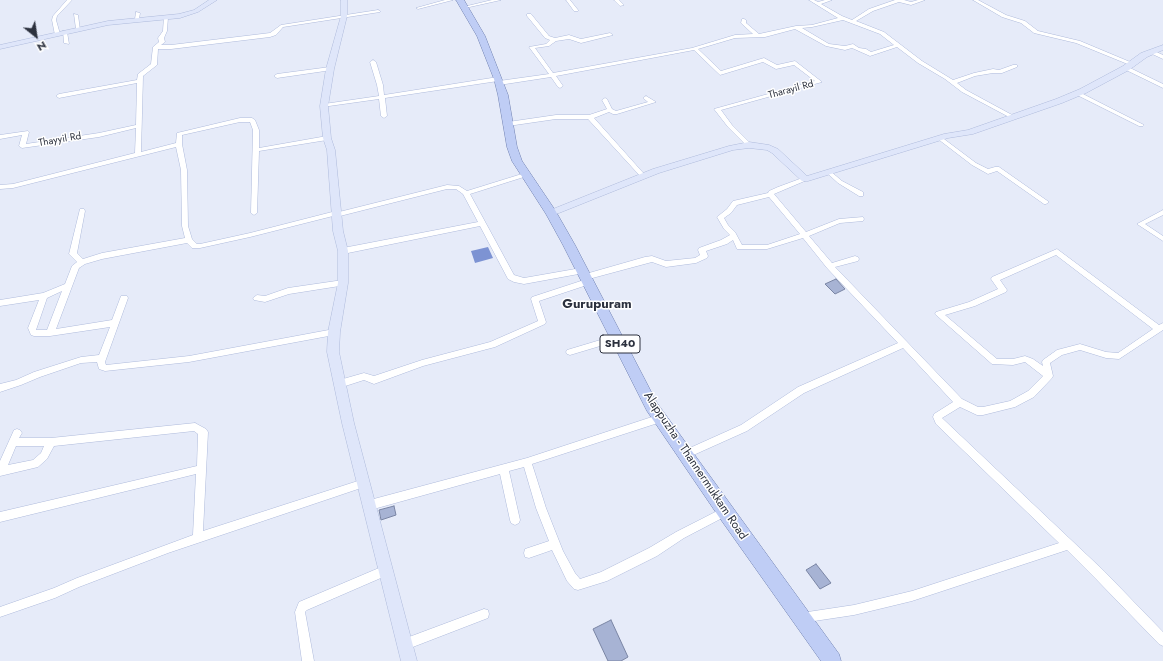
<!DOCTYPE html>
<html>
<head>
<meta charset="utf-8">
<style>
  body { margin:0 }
  #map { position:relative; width:1163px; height:661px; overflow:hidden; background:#e6ebf9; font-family:Jost,sans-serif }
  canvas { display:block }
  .north { position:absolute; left:16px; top:16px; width:40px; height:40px; -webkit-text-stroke:3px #fff; paint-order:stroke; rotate:150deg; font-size:11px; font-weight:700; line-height:16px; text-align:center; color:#2c313e }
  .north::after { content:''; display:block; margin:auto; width:14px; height:18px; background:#2c313e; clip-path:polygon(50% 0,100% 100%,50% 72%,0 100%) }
</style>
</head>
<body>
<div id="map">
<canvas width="1163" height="661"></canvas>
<div class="north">N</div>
</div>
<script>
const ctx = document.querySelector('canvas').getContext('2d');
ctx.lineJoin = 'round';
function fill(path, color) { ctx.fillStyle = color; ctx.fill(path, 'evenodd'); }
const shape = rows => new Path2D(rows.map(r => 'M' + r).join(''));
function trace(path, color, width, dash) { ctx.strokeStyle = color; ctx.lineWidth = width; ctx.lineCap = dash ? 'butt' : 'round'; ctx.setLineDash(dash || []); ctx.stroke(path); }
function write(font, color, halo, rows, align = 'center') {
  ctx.font = font + ' Jost,sans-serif'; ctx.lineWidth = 3; ctx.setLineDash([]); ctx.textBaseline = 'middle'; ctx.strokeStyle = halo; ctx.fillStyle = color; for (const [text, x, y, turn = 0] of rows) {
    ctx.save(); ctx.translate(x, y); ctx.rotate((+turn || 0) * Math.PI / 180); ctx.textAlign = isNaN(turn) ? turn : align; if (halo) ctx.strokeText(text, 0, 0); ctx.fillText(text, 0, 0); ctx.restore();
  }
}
const water = shape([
  [488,247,493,258,475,263,471,251]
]);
const building = shape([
  [836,279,845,289,835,294,825,284,836,279],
  [394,506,396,515,381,520,379,510,394,506],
  [816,564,831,583,820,589,806,570,816,564],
  [611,620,628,657,621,661,608,661,593,629,611,620]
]);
const street = shape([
  [67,0,72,0,57,16,56,20,60,34,55,35,52,20,53,16,67,0],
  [445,0,453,0,418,9,416,8,445,0],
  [492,0,501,0,465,8,463,7,492,0],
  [566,0,570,0,578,10,578,11,574,11,566,0],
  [614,0,619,0,624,5,620,6,614,0],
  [809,0,814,0,818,2,825,0,832,0,821,4,842,16,852,20,869,9,895,0,904,0,911,2,918,0,925,0,911,5,899,2,873,11,856,21,884,32,922,61,953,80,974,73,993,69,999,70,1013,65,1017,65,1017,67,1002,73,993,73,975,76,957,83,966,90,1014,116,1009,117,962,92,945,79,918,63,897,47,870,56,852,48,845,50,826,46,795,29,765,37,735,38,698,49,721,71,764,58,777,65,795,61,822,82,721,110,732,125,752,145,749,147,747,146,728,127,714,109,815,81,794,65,776,69,763,62,720,75,694,50,556,76,563,86,560,88,558,87,551,77,499,85,496,83,499,81,549,74,529,47,546,44,550,40,545,38,527,16,527,14,531,14,549,36,555,38,569,35,581,39,610,33,613,35,581,43,569,39,556,41,549,46,535,48,553,73,692,48,735,35,753,34,741,23,742,19,744,19,746,20,746,23,759,34,796,26,812,25,838,18,809,0],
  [843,20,880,34,894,45,871,52,866,49,859,48,853,44,845,46,829,44,802,28,812,27,843,20],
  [973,0,978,0,1006,15,1025,21,1038,31,1080,41,1135,64,1130,65,1076,43,1034,33,1021,23,1002,17,973,0],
  [378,10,380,11,380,12,283,27,276,35,270,37,171,49,158,49,157,65,143,76,141,152,176,143,177,133,240,118,252,118,255,120,259,130,259,148,327,136,330,138,327,140,259,151,257,213,254,215,251,213,253,130,250,122,240,122,182,135,182,144,187,170,188,226,192,239,197,244,200,244,250,233,336,211,339,212,447,185,459,186,467,191,525,173,528,175,527,176,470,194,514,275,524,278,581,268,585,271,584,273,524,284,514,282,508,279,480,226,343,254,339,251,343,248,478,222,463,194,456,189,447,189,336,217,333,216,250,237,200,248,192,248,187,243,102,259,85,264,79,268,56,329,112,320,121,296,127,296,128,298,105,362,106,365,189,356,334,329,337,330,338,332,337,334,334,335,189,362,105,371,99,369,97,362,81,363,40,377,21,385,0,392,0,384,16,380,34,372,81,357,99,355,110,327,50,336,34,336,31,335,28,328,39,300,0,306,0,300,43,293,65,284,72,266,77,262,69,254,80,209,84,209,85,211,77,253,83,259,102,253,185,238,182,226,181,170,176,147,13,188,0,189,0,185,13,184,135,153,136,128,99,137,22,148,19,146,22,135,0,139,0,135,28,131,29,132,26,144,99,133,136,125,137,83,59,98,56,96,59,94,137,80,138,74,151,64,153,47,159,42,158,38,163,31,164,16,168,17,167,31,164,38,165,42,161,45,171,45,270,33,281,25,378,10],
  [62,291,47,330,36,330,47,298,62,291],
  [136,12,140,13,139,19,137,20,135,19,136,12],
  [74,14,78,15,80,30,76,29,74,14],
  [63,31,67,32,69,44,64,43,63,31],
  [1152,50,1163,55,1163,59,1150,53,1149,52,1152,50],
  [373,60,376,62,383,85,384,95,498,77,501,79,498,81,385,98,387,116,384,118,381,116,379,99,322,107,322,105,324,104,379,96,377,85,370,62,373,60],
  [330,67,332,68,332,70,277,78,274,76,277,74,330,67],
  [1124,67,1128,67,1163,84,1163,88,1124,69,1124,67],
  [1075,92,1079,92,1144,125,1143,126,1139,126,1075,94,1075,92],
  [646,96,656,102,617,114,613,114,609,112,594,118,645,175,646,176,643,178,641,177,588,119,556,119,508,126,505,124,508,122,556,115,589,115,607,109,602,100,605,98,607,99,612,109,616,111,648,102,643,98,646,96],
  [940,136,976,163,988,169,995,167,999,167,1049,202,1046,204,1044,204,997,171,988,174,972,165,938,139,937,138,940,136],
  [829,170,842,181,863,192,863,196,859,196,838,183,826,172,829,170],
  [805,177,807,178,807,180,774,194,806,232,839,219,863,217,864,219,863,221,840,223,809,236,832,263,855,256,858,257,859,259,858,261,835,267,962,399,978,407,983,407,1010,401,1028,391,1043,376,1025,362,1013,365,992,364,935,314,936,312,969,302,998,289,991,279,992,277,1057,249,1159,325,1163,323,1163,330,1119,359,1106,358,1080,350,1062,355,1050,363,1053,376,1052,378,1034,397,1015,407,983,415,977,415,960,407,942,418,1104,571,1163,632,1163,646,1159,644,1096,579,1067,550,912,601,854,615,801,623,797,622,796,618,797,614,801,613,854,605,912,591,1059,543,936,424,933,417,934,414,953,402,903,348,804,393,747,431,689,457,686,458,683,457,681,454,683,451,741,425,798,387,898,343,827,268,803,238,767,249,737,249,733,240,727,244,706,251,708,256,707,258,696,263,666,267,652,262,585,280,581,277,582,275,645,257,652,256,666,261,695,258,700,255,698,250,699,248,721,240,730,235,724,229,717,217,727,209,733,201,768,193,769,191,778,187,805,177],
  [769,197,800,234,767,245,742,245,735,232,728,225,724,218,731,213,737,205,769,197],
  [1056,255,1153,329,1118,353,1106,352,1080,344,1057,350,1043,360,1042,362,1043,366,1033,359,1025,356,1013,359,997,359,945,315,975,306,1006,292,1007,290,1000,280,1056,255],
  [1163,210,1163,215,1145,224,1163,236,1163,241,1137,224,1163,210],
  [587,279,591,282,590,284,539,301,546,322,545,324,495,347,423,366,374,384,364,380,339,388,336,387,335,384,336,381,364,373,374,376,422,360,490,342,538,321,531,299,532,297,587,279],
  [343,280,347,283,346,285,289,294,265,302,254,300,253,298,257,295,265,296,288,288,343,280],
  [617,335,620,336,621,338,620,340,570,355,567,354,566,352,567,350,617,335],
  [661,414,664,415,665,418,664,421,532,464,546,508,563,551,575,573,580,579,601,572,649,548,676,532,725,507,728,509,730,512,728,515,684,538,657,556,607,581,578,590,574,589,567,581,552,550,529,558,525,557,524,553,525,549,549,541,536,508,524,467,509,471,520,520,519,523,515,525,511,523,510,520,500,474,370,510,367,508,365,505,367,502,370,500,527,458,661,414],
  [195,423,206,429,208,432,203,531,364,479,367,480,369,483,367,486,364,487,168,553,79,587,55,598,0,617,0,607,54,588,77,578,193,535,196,474,0,522,0,512,197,466,198,434,194,431,54,446,47,459,38,467,0,476,0,461,14,430,17,429,20,430,22,433,19,438,51,438,195,423],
  [16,446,44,446,41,453,33,460,8,465,16,446],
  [386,565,390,566,391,570,390,574,307,610,305,612,314,661,302,661,295,612,299,602,386,565],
  [484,609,488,610,489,614,488,618,405,650,401,648,399,644,401,640,484,609]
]);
const secondary = shape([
  [209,0,217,0,198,12,180,18,108,25,0,49,0,45,108,21,179,14,194,10,209,0],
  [341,0,347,0,347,16,334,69,328,106,331,138,335,150,343,231,348,251,348,283,340,332,339,352,354,423,417,661,401,661,342,423,327,352,328,332,338,283,338,251,333,231,327,150,323,138,320,106,326,69,341,16,341,0],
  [1163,45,1163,50,1147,57,1129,70,1086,93,1062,103,973,134,948,138,808,181,802,181,772,153,767,150,749,148,733,150,659,173,554,215,548,215,546,213,548,211,653,169,729,146,749,142,769,145,778,149,807,176,944,134,968,130,1056,99,1080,89,1123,66,1141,53,1163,45]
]);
const primary = shape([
  [456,0,464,0,485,36,508,95,517,147,522,161,555,210,575,245,657,403,839,654,841,661,821,661,719,517,647,411,563,245,546,214,512,161,507,147,498,95,494,79,477,36,456,0]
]);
const farStreetnames = [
  ["Tharayil Rd",791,90,-15],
  ["Thayyil Rd",60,140,-10]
];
const shields = [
  [620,344,40]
];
const shieldNames = [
  ["SH40",620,344]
];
const streetNames = [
  ["Alappuzha - Thannermukkam Road",695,466,56]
];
const neighbourhoodNames = [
  ["Gurupuram",597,305]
];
fill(water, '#7d93d3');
fill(building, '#a7b3d4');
trace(building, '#7a85a4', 1);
trace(street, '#aebadb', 1);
trace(secondary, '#aebadb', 1);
trace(primary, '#7081b1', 1);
fill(street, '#fff');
fill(secondary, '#dfe6fa');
fill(primary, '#bfcdf5');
write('10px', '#2c313e', '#fff', farStreetnames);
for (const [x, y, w] of shields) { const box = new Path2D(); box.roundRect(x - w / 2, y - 9, w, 18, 3); ctx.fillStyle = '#fff'; ctx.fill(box); trace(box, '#2c313e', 1); }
write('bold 11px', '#2c313e', null, shieldNames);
write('12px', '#2c313e', '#fff', streetNames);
write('bold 13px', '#2c313e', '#fff', neighbourhoodNames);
</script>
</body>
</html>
